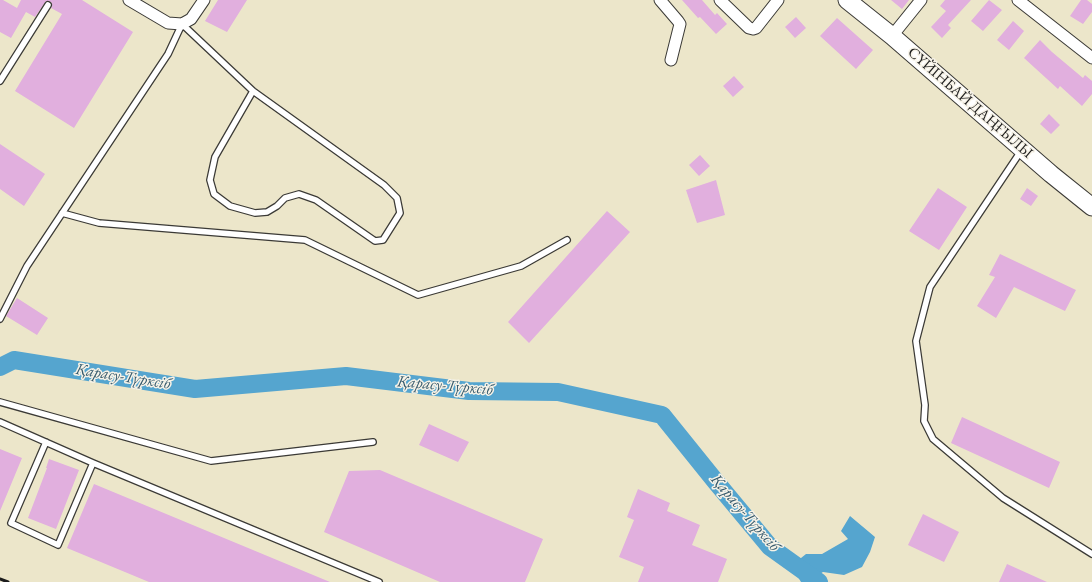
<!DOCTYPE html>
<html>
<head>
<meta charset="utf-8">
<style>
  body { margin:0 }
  canvas { display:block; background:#ece6ca }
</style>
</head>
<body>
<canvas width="1092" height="582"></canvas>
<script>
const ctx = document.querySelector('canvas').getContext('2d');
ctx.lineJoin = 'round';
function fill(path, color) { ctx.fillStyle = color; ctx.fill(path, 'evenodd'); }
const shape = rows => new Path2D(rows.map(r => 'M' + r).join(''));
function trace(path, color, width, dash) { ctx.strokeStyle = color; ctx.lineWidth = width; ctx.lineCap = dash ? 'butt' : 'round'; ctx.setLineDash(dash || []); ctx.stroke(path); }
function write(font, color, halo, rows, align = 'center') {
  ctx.font = font + ' "EB Garamond",serif'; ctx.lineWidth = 3; ctx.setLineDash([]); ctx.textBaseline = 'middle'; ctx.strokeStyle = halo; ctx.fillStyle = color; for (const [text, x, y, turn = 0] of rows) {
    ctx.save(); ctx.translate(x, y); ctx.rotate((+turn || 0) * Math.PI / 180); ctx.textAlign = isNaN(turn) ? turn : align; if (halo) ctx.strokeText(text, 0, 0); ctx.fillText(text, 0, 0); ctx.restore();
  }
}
const water = shape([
  [850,516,875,537,870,552,862,567,844,575,823,572,818,575,822,580,825,582,801,582,798,577,796,562,806,554,822,554,848,539,841,531]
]);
const river = shape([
  [0,367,14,360,195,389,346,376,469,391,558,392,662,415,716,482,770,547,819,582]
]);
const building = shape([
  [0,0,3,0,17,8,21,0,82,0,133,32,74,128,15,91,62,14,51,8,52,5,51,2,46,1,35,17,26,12,11,38,0,32],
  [218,0,247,0,227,32,205,21],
  [682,0,702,0,715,15,717,13,727,24,716,34,700,17,698,18],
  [891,0,909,0,902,9],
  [945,0,971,0,948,25,951,28,942,38,931,27,946,11,940,6],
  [989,0,1002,10,983,31,971,21],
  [1081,0,1087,0,1092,4,1092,12,1083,24,1070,16],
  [796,17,806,28,795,38,785,27],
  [837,18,873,50,856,69,820,36],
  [1013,21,1024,31,1009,50,997,40],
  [1040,40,1052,52,1083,78,1085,75,1092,81,1092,94,1082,106,1060,86,1058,89,1024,58],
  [734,76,744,87,733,97,723,86],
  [1049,114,1060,125,1051,134,1040,124],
  [0,144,45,174,24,206,0,189],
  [700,155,710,166,699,176,689,165],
  [716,180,725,215,697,223,686,190],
  [938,188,967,207,939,250,909,231],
  [1027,188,1038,196,1031,206,1020,199],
  [607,211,630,232,529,343,508,322],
  [1000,254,1076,290,1065,311,1014,287,996,318,977,306,995,277,989,275],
  [17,298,48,318,37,335,6,316],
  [962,417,1060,462,1049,488,951,443],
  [429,424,469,442,458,462,419,445],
  [0,449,22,458,0,511],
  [49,459,79,470,56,529,28,518,47,468,46,468],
  [380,470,543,539,525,582,440,582,324,532,349,471],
  [94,484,330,582,149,582,67,548],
  [638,489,670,503,667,511,700,525,692,545,727,559,718,582,638,582,644,567,619,557,634,520,627,517],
  [923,514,959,532,944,562,908,545],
  [1007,564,1047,582,999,582]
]);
const service = shape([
  [0,81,48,5],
  [1021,151,930,287,916,341,925,405,924,421,933,439,1003,498,1092,554],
  [62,213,99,223,305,240,418,295,521,266,567,240],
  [0,319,27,266,168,54,182,24,253,91,384,185,397,198,400,213,383,240,375,241,316,200,299,194,285,198,277,206,267,212,255,213,230,206,214,194,210,180,215,157,253,91],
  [0,402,211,461,373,442],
  [0,422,93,463,379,582],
  [46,442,11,523,58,545,93,463]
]);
const minor = shape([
  [129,0,168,23,182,24,191,19,204,0],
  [660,0,678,21,680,24,671,60],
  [720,0,749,28,753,29,756,28,778,0],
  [1018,0,1092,58],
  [892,36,921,0]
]);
const primary = shape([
  [847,0,892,36,1051,174,1092,207]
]);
const rail = shape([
  [0,579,8,582]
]);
const streetNames = [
  ["СҮЙІНБАЙ ДАҢҒЫЛЫ",970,103,41]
];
const waterNames = [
  ["Қарасу-Түрксіб",123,377,9],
  ["Қарасу-Түрксіб",445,386,5],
  ["Қарасу-Түрксіб",745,513,49]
];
fill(water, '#55a5cf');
trace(river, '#55a5cf', 18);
fill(building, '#e1afde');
trace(service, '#3b3a36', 8);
trace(minor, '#3b3a36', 13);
trace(primary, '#3b3a36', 19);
trace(service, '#fff', 5.5);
trace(minor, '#fff', 11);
trace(primary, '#fff', 17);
trace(rail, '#1c1c1c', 3);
write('15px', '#1c1c1c', '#f7f3e8', streetNames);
write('italic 16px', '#365a6d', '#f7f3e8', waterNames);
</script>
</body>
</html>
